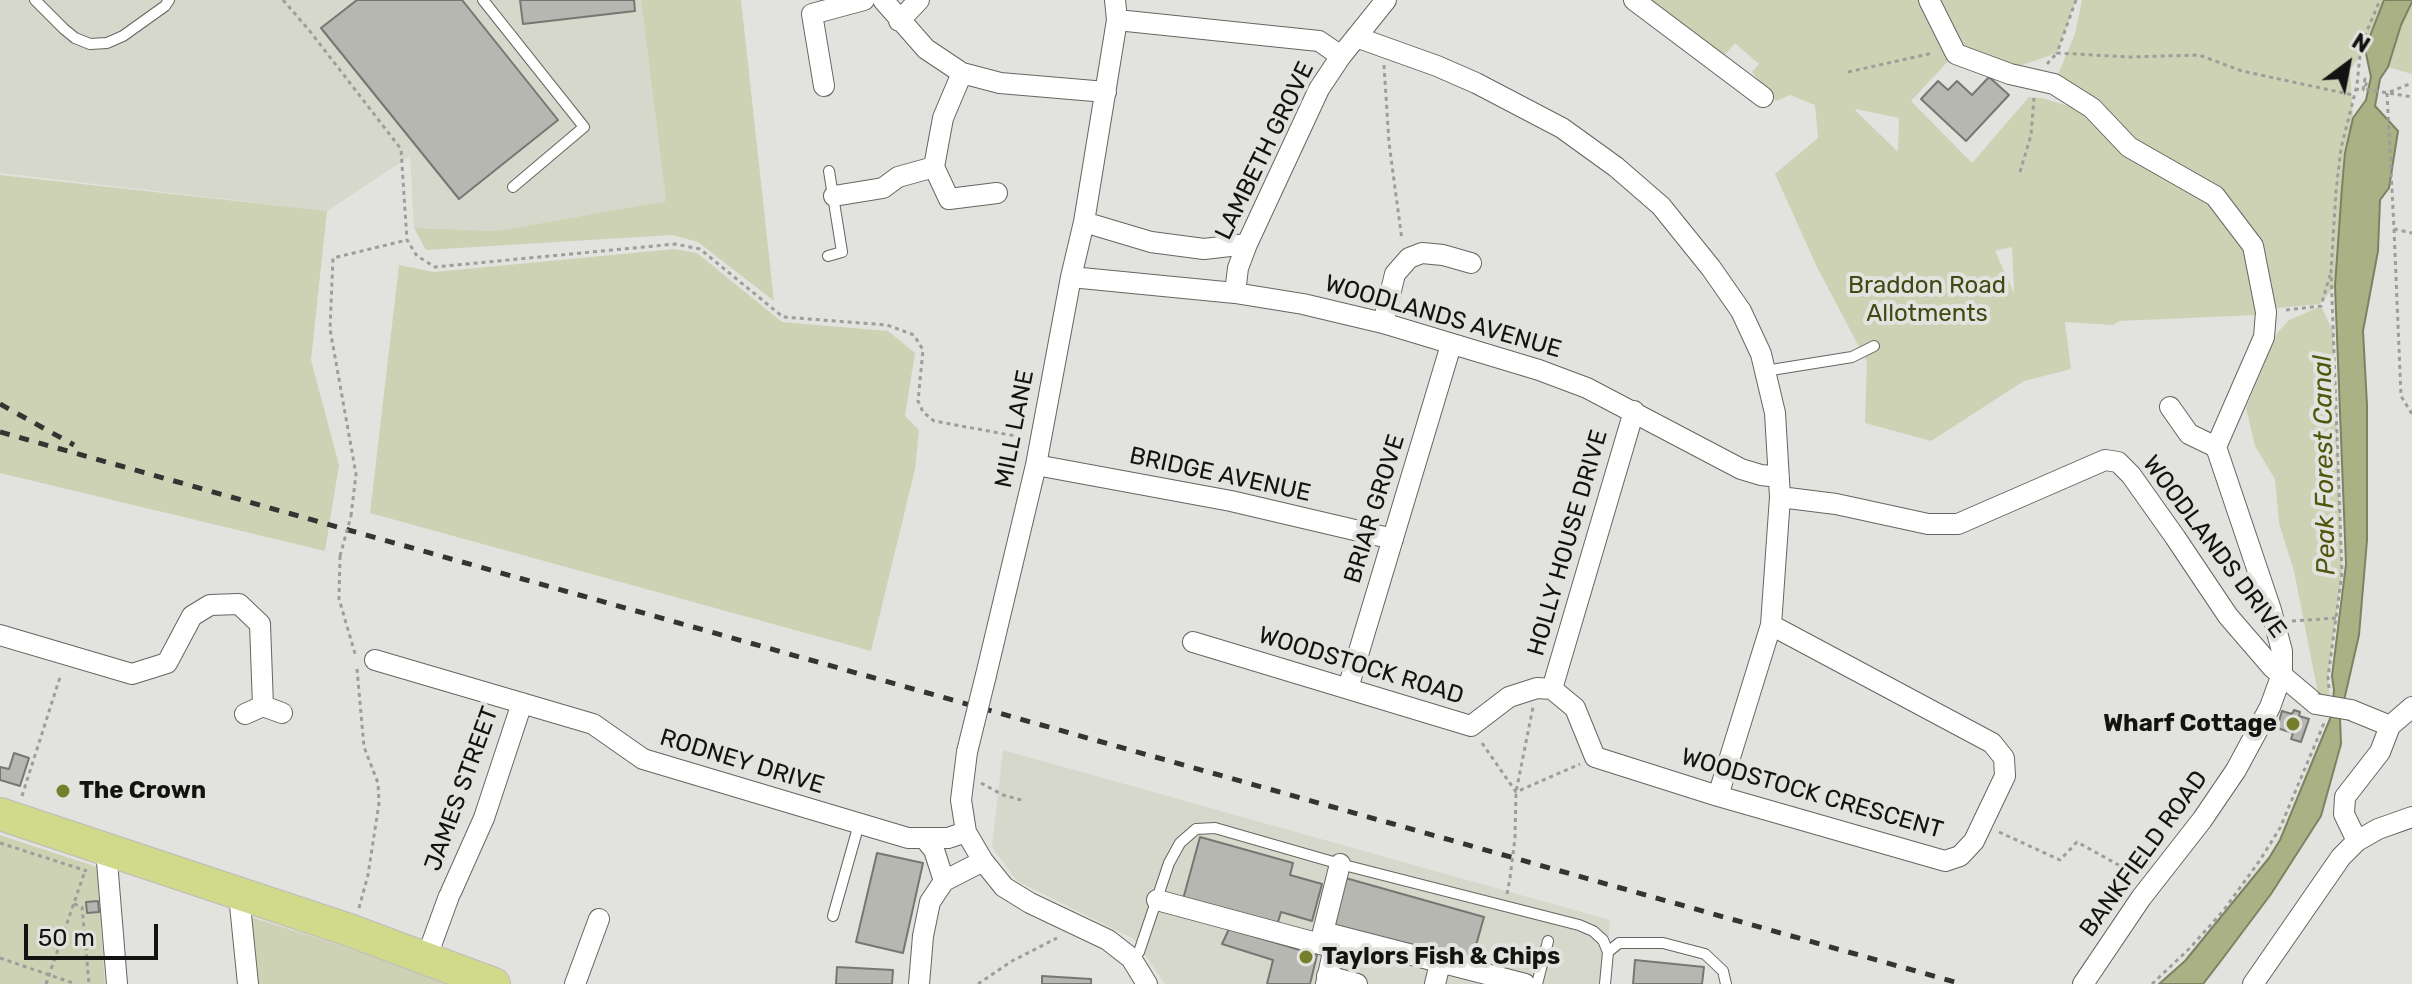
<!DOCTYPE html>
<html>
<head>
<meta charset="utf-8">
<style>
  body { margin:0 }
  #map { position:relative; width:2412px; height:984px; overflow:hidden; background:#e2e3de; font-family:Rubik,sans-serif }
  canvas { display:block }
  .north { position:absolute; left:2308px; top:24px; width:80px; height:80px; -webkit-text-stroke:6px #e2e3de; paint-order:stroke; rotate:32deg; font-size:22px; font-weight:700; line-height:32px; text-align:center; color:#131412 }
  .north::after { content:''; display:block; margin:auto; width:28px; height:36px; background:#131412; clip-path:polygon(50% 0,100% 100%,50% 72%,0 100%) }
  .scale { position:absolute; left:24px; top:924px; width:134px; height:36px; box-sizing:border-box; border:4px solid #131412; border-top:0; padding-left:10px; font-size:24px; line-height:28px; white-space:nowrap; color:#131412; -webkit-text-stroke:6px #e2e3de; paint-order:stroke }
</style>
</head>
<body>
<div id="map">
<canvas width="2412" height="984"></canvas>
<div class="north">N</div>
<div class="scale">50 m</div>
</div>
<script>
const ctx = document.querySelector('canvas').getContext('2d');
ctx.lineJoin = 'round';
function fill(path, color) { ctx.fillStyle = color; ctx.fill(path, 'evenodd'); }
const shape = rows => new Path2D(rows.map(r => 'M' + r).join(''));
function trace(path, color, width, dash) { ctx.strokeStyle = color; ctx.lineWidth = width; ctx.lineCap = dash ? 'butt' : 'round'; ctx.setLineDash(dash || []); ctx.stroke(path); }
function write(font, color, halo, rows, align = 'center') {
  ctx.font = font + ' Rubik,sans-serif'; ctx.lineWidth = 8; ctx.setLineDash([]); ctx.textBaseline = 'middle'; ctx.strokeStyle = halo; ctx.fillStyle = color; for (const [text, x, y, turn = 0] of rows) {
    ctx.save(); ctx.translate(x, y); ctx.rotate((+turn || 0) * Math.PI / 180); ctx.textAlign = isNaN(turn) ? turn : align; if (halo) ctx.strokeText(text, 0, 0); ctx.fillText(text, 0, 0); ctx.restore();
  }
}
const built = shape([
  [0,0,641,0,666,201,497,231,414,228,410,156,327,211,0,173],
  [1003,750,1610,920,1604,984,1165,984,1134,939,1017,881,992,847]
]);
const green = shape([
  [641,0,741,0,774,301,698,242,672,235,426,250,414,228,497,231,666,201],
  [1648,0,1922,0,1951,58,1911,101,1972,163,2029,97,2042,98,2088,112,2212,203,2249,257,2256,315,2120,321,2113,325,2065,322,2071,369,2024,381,1931,441,1865,423,1867,362,1816,265,1775,174,1818,138,1815,105,1790,95,1776,101,1752,72,1759,64,1735,43,1724,56],
  [1856,109,1899,118,1898,152,1855,110],
  [2012,247,2014,293,1995,251],
  [1934,0,2076,0,2057,53,2008,70,1959,50],
  [2082,0,2384,0,2365,49,2350,70,2353,118,2345,153,2335,286,2320,304,2277,308,2254,242,2175,173,2054,84,2075,34],
  [2412,2,2412,74,2388,67,2401,25],
  [0,175,327,211,311,360,339,465,325,551,0,473],
  [675,249,697,253,782,322,888,331,915,353,905,416,919,430,915,469,871,651,370,513,399,265,434,272],
  [2321,306,2333,331,2342,573,2328,677,2330,698,2316,704,2318,693,2294,571,2279,523,2275,479,2255,446,2246,408,2277,333,2289,320],
  [0,835,97,867,105,984,0,984],
  [251,917,358,951,449,984,257,984]
]);
const water = shape([
  [2384,0,2412,0,2412,2,2401,25,2388,67,2380,79,2375,106,2398,131,2389,188,2380,200,2378,251,2363,331,2367,405,2367,540,2359,635,2340,718,2341,744,2321,816,2271,894,2220,962,2203,984,2159,984,2185,961,2269,858,2280,840,2332,714,2334,690,2332,676,2346,564,2335,286,2342,187,2345,153,2353,118,2366,100,2371,77,2365,49,2384,0]
]);
const building = shape([
  [357,0,462,0,558,120,459,199,321,28,357,0],
  [520,0,634,0,635,11,523,24,520,0],
  [1989,77,2009,95,1966,141,1921,99,1938,81,1948,90,1957,81,1972,95,1989,77],
  [2294,710,2300,712,2299,716,2309,719,2301,742,2291,739,2293,733,2277,728,2282,711,2292,714,2294,710],
  [14,753,29,758,20,786,0,780,0,767,9,769,14,753],
  [1200,837,1293,863,1290,875,1322,884,1312,921,1281,912,1276,929,1182,903,1200,837],
  [877,853,923,863,903,953,856,942,877,853],
  [1342,877,1484,917,1469,970,1327,930,1342,877],
  [98,901,99,912,87,913,86,902,98,901],
  [1229,929,1317,955,1310,984,1267,984,1273,960,1222,944,1229,929],
  [1635,960,1704,967,1702,984,1633,984,1635,960],
  [837,967,893,970,892,984,836,984,837,967],
  [1042,976,1091,979,1091,984,1042,984,1042,976]
]);
const path = shape([
  [283,0,309,30,401,149,407,240,417,256,435,267,675,244,700,249,783,317,887,325,914,335,923,350,918,401,923,412,934,421,1021,437],
  [2076,0,2057,53,2129,57,2199,55,2242,71,2353,95],
  [2047,64,2057,53],
  [1384,65,1389,143,1402,240],
  [1848,72,1933,53],
  [2355,89,2363,90,2365,79,2367,80,2365,89,2412,97],
  [2390,92,2412,83],
  [2387,93,2394,229,2412,233],
  [2020,172,2031,135,2034,98],
  [2394,229,2401,396,2412,414],
  [2286,310,2321,306,2330,275],
  [351,516,356,474,330,329,333,258,407,240],
  [340,556,339,599,356,657],
  [2292,621,2337,618],
  [357,669,364,747,378,783,379,803,368,875,359,908],
  [2329,688,2328,677,2342,573,2331,271,2336,191,2341,148,2357,85,2361,45,2380,0],
  [1482,743,1516,792,1580,764],
  [981,783,1003,795,1025,801],
  [22,796,61,674],
  [1999,832,2060,860,2077,842,2135,874],
  [1515,838,1516,792,1533,707],
  [0,843,87,871],
  [1507,894,1510,878],
  [74,904,82,907,89,984],
  [0,958,76,984],
  [46,984,85,871],
  [978,984,1012,961,1057,938],
  [2152,984,2190,948,2224,910,2260,860,2280,828,2324,723]
]);
const lane = shape([
  [35,0,64,29,75,38,90,44,107,43,123,36,165,6,169,0],
  [483,0,584,127,513,187],
  [828,256,842,252,829,171],
  [1765,371,1852,357,1874,346],
  [833,916,859,824],
  [1131,958,1139,952,1169,863,1180,843,1196,829,1215,828,1340,864,1579,925,1593,931,1603,940,1608,952],
  [1537,984,1548,941],
  [1605,984,1608,952,1619,943,1663,943,1705,954,1723,971,1726,984]
]);
const street = shape([
  [883,0,926,49,962,73,1000,83,1106,92],
  [1634,0,1763,97],
  [1929,0,1956,54,2010,74,2054,84,2092,108,2129,147,2215,196,2253,246,2266,312,2264,337,2216,447],
  [1117,20,1319,41,1341,56],
  [899,21,919,0],
  [1356,37,1437,66,1476,83,1562,128,1616,167,1661,206,1711,268,1741,311,1761,354,1775,413,1780,497,1771,625,1718,796],
  [824,86,812,14,864,0],
  [934,167,949,199,997,193],
  [834,196,883,188,898,177,934,167,943,118,962,73],
  [1084,222,1151,242,1204,249,1247,244],
  [1071,277,1235,293,1303,304,1383,323,1539,370,1587,388,1741,469,1761,475,1779,477],
  [1235,293,1238,268,1247,244,1319,89,1341,56,1386,0],
  [1383,323,1395,274,1409,258,1422,253,1443,255,1471,263],
  [1036,465,1231,501,1393,539],
  [1780,497,1836,504,1928,524,1958,524,2105,460,2118,462,2131,475,2175,537,2228,616,2272,667,2316,704],
  [0,635,132,674,167,663,192,616,210,605,239,604,260,624,263,706],
  [1193,642,1471,726,1509,697,1537,688,1552,689],
  [375,660,593,724,643,759,908,838,948,838,966,832],
  [986,675,1036,465,1071,277,1084,222,1117,20,1115,0],
  [1348,688,1451,345],
  [1552,689,1575,708,1595,757,1718,796,1945,861,1960,856,1974,841,2005,776,2004,758,1992,743,1771,625],
  [1552,689,1634,411],
  [2351,710,2390,726,2412,707],
  [245,714,263,706,282,713],
  [967,752,961,800,966,832,983,861,1004,887,1030,903,1108,940,1131,958,1147,984],
  [925,839,934,850,944,881],
  [2357,841,2344,814,2345,797,2380,752,2390,726],
  [106,849,117,984],
  [451,892,484,818,522,703],
  [239,895,248,984],
  [1157,900,1320,944,1340,864],
  [1323,932,1525,984],
  [1320,944,1334,948,1326,984],
  [426,959,449,896],
  [1327,976,1357,984],
  [575,984,599,919],
  [919,984,923,936,930,902,944,881,983,861],
  [1435,984,1440,964],
  [2083,984,2141,898,2202,820,2236,770,2270,707,2282,674,2282,651,2271,610,2216,447,2189,434,2170,407],
  [2253,984,2341,857,2357,841,2378,829,2412,817]
]);
const primary = shape([
  [0,814,352,931,494,984]
]);
const rail = shape([
  [0,404,74,445],
  [0,432,1962,984]
]);
const pathBridge = shape([
  [340,556,351,516],
  [1510,878,1515,838]
]);
const streetBridge = shape([
  [2316,704,2351,710],
  [967,752,986,675]
]);
const markers = [
  [2293,724,8,"#757f2b"],
  [63,791,8,"#757f2b"],
  [1306,957,8,"#757f2b"]
];
const streetNames = [
  ["LAMBETH GROVE",1265,151,-64],
  ["WOODLANDS AVENUE",1443,317,16],
  ["MILL LANE",1015,429,-79],
  ["BRIDGE AVENUE",1220,475,12],
  ["BRIAR GROVE",1375,509,-73],
  ["HOLLY HOUSE DRIVE",1568,543,-74],
  ["WOODLANDS DRIVE",2214,547,53],
  ["WOODSTOCK ROAD",1361,666,17],
  ["RODNEY DRIVE",742,762,17],
  ["JAMES STREET",462,789,-70],
  ["WOODSTOCK CRESCENT",1812,794,16],
  ["BANKFIELD ROAD",2144,854,-54]
];
const parkNames = [
  ["Braddon Road",1927,286],
  ["Allotments",1927,314]
];
const poiNames = [
  ["Wharf Cottage",2277,724,"right"],
  ["The Crown",79,791],
  ["Taylors Fish & Chips",1322,957]
];
const waterNames = [
  ["Peak Forest Canal",2325,465,-91]
];
fill(built, '#d6d8cb');
fill(green, '#cdd2b5');
fill(water, '#aab184');
trace(water, '#7d8262', 2);
fill(building, '#b6b7b1');
trace(building, '#767772', 2);
trace(lane, '#656561', 12);
trace(street, '#656561', 22);
trace(primary, '#bdbdbd', 34);
trace(path, '#9d9e9a', 3, [4, 4]);
trace(lane, '#fff', 10);
trace(street, '#fff', 20);
trace(primary, '#d1d98b', 32);
trace(rail, '#343532', 5, [10, 10]);
trace(streetBridge, '#656561', 22, []);
trace(pathBridge, '#9d9e9a', 3, [4, 4]);
trace(streetBridge, '#fff', 20);
for (const [x, y, r, color] of markers) { const dot = new Path2D(); dot.arc(x, y, r, 0, 2 * Math.PI); ctx.fillStyle = color; ctx.fill(dot); trace(dot, '#e2e3de', 3); }
write('24px', '#131412', '#e2e3de', streetNames);
write('24px', '#434915', '#e2e3de', parkNames);
write('bold 24px', '#131412', '#e2e3de', poiNames, 'left');
write('italic 26px', '#50570d', '#e2e3de', waterNames);
</script>
</body>
</html>
